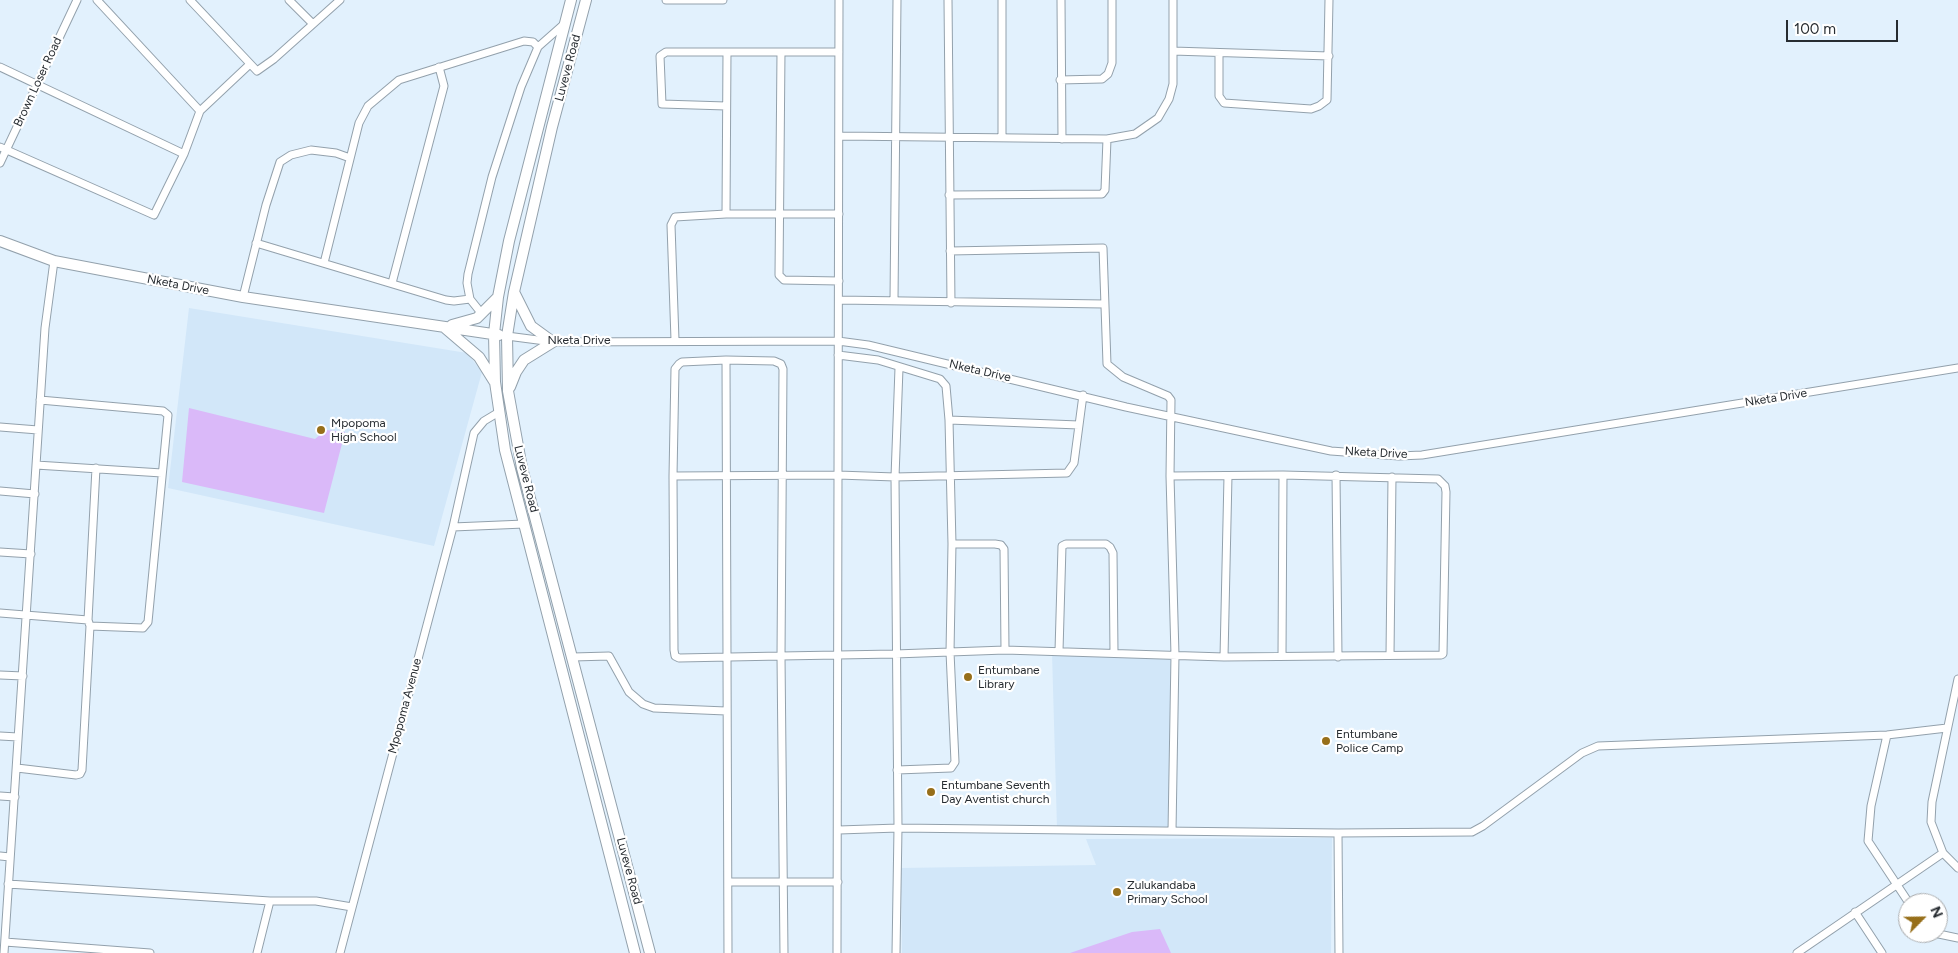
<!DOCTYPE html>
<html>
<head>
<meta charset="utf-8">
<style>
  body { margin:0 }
  #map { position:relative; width:1958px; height:953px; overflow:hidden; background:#e2f1fd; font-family:Figtree,sans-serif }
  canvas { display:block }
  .north { position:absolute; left:1898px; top:893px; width:50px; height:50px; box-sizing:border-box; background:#fff; border:1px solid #a9abad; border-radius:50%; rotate:67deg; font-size:14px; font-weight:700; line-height:20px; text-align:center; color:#272c31 }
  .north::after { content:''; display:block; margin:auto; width:18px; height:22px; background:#976f1a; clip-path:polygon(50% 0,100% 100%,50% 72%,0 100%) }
  .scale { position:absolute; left:1786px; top:20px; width:112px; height:22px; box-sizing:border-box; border:2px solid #272c31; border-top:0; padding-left:6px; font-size:15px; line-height:18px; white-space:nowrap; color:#272c31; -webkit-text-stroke:4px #fff; paint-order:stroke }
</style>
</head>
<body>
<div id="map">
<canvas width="1958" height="953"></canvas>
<div class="north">N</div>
<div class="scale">100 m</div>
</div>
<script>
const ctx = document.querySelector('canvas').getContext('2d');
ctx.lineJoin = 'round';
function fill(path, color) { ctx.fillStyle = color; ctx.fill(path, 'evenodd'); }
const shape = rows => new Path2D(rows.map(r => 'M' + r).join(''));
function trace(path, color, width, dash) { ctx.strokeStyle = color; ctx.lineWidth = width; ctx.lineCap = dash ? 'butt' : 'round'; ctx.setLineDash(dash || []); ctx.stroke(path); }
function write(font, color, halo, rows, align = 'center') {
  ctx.font = font + ' Figtree,sans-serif'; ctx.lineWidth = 4.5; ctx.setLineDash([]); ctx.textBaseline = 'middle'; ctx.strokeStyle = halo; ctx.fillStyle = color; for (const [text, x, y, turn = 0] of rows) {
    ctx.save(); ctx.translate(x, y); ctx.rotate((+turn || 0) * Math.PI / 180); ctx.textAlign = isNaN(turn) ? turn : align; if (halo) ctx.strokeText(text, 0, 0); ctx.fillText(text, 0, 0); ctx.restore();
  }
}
const built = shape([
  [189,308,467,353,482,372,434,546,168,488],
  [1052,653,1173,656,1171,830,1057,828],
  [1332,838,1331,953,902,953,901,868,1096,865,1086,839]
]);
const green = shape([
  [189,408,315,439,326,430,345,432,324,513,182,482],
  [1160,929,1171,953,1070,953,1132,932]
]);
const street = shape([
  [97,0,200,111],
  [190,0,257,71,274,59,340,0],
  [289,0,312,23],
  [666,0,723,0],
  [948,0,951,303],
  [1061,0,1062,139],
  [538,47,564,24],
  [1173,51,1329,56],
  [781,52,779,275,784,280,839,281],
  [1219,54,1219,96,1224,103,1311,109,1319,106,1327,100,1329,0],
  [0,67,184,154],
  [1060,80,1102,79,1108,74,1112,63,1112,0],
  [726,106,662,104,660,56,666,52,839,52],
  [840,136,1107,139,1135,134,1158,118,1169,99,1173,84,1173,0],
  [1002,138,1002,0],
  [0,147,154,215,184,154,200,111,250,64],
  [0,163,77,0],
  [949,195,1102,194,1105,190,1107,139],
  [726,214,727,52],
  [256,243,446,300,454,301,470,299],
  [950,251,1103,248,1107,364,1123,377,1168,396,1171,400,1170,476,1175,655,1172,831],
  [324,263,359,123,368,106,399,80,524,41,533,42,538,47,521,87,492,177,468,274,467,283,470,299,482,314],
  [392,283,444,86,439,67],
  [243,297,266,205,280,162,291,155,311,150,336,153,350,158],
  [839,300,1104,304],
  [894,300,897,0],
  [507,336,553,342,838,341,868,345,1126,407,1331,451,1399,456,1422,455,1958,368],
  [675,340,671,225,675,217,726,214,839,214],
  [838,355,878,360,940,379,946,386,949,420,952,544,950,652,955,762,951,768,897,770],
  [726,360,728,953],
  [949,420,1079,425],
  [0,427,38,430],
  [36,465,162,473],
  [1336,475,1338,657],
  [673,476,838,475,895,477,1067,473,1074,463,1083,395],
  [0,491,35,494],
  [453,527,474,433,484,421,499,412],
  [952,544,995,544,1001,545,1004,549,1005,650],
  [0,552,31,554],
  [0,613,88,620],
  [90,626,88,620,96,468],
  [1059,651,1062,546,1066,544,1106,544,1110,547,1113,553,1114,652],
  [1390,655,1392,477],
  [1282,656,1283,475],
  [573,657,609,656,629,692,643,704,654,708,726,711],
  [1224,657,1228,476],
  [0,675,23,676],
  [1958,679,1932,802,1931,822,1943,853,1958,868],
  [1887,735,1871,806,1868,841,1909,903],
  [0,736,18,737],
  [17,768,76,775,80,774,82,770,90,626,143,628,148,622,168,415,163,411,40,400],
  [0,796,15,797],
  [839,830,898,828,1338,833,1472,832,1483,826,1582,753,1598,746,1887,735,1947,728],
  [1338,833,1339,953],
  [0,856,10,857],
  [728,882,838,882],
  [8,884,270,901,316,901,352,907],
  [1855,912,1882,953],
  [1934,933,1958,938],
  [5,942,150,953],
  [4,953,45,328,54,261],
  [257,953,270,901],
  [340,953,453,527,524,524],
  [784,953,781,656,783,369,781,364,774,361,726,360,682,362,679,364,675,369,673,476,674,650,675,656,679,658,781,656,895,654,1005,650,1224,657,1441,655,1443,654,1446,492,1445,486,1438,479,1283,475,1170,476],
  [837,953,839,0],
  [896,953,898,828,895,477,899,368],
  [1797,953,1943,853]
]);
const secondary = shape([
  [571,0,509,241,498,297,494,334,495,382,505,450,635,953],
  [586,0,552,127,514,292,507,336,508,391,522,468,650,953],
  [0,241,54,261,243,297,499,335],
  [452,325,477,318,498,297],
  [445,328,479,357,494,381],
  [510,387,516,372,524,360,553,342,531,326,514,292]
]);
const markers = [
  [321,430,5,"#976f1a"],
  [968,677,5,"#976f1a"],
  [1326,741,5,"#976f1a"],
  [931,792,5,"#976f1a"],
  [1117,892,5,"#976f1a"]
];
const streetNames = [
  ["Luveve Road",568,68,-75],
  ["Brown Loser Road",38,82,-65],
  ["Nketa Drive",178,285,11],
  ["Nketa Drive",579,340],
  ["Nketa Drive",980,371,13],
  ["Nketa Drive",1776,398,-9],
  ["Nketa Drive",1376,453,3],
  ["Luveve Road",526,479,76],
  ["Mpopoma Avenue",405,706,-75],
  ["Luveve Road",629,871,75]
];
const poiNames = [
  ["Mpopoma",331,423],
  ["High School",331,437],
  ["Entumbane",978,670],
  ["Library",978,684],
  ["Entumbane",1336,734],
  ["Police Camp",1336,748],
  ["Entumbane Seventh",941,785],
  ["Day Aventist church",941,799],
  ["Zulukandaba",1127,885],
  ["Primary School",1127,899]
];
fill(built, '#d2e7f9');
fill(green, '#dab9f9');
trace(street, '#93a1ac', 9);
trace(secondary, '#93a1ac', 12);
trace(street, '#fff', 7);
trace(secondary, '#fff', 10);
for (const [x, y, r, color] of markers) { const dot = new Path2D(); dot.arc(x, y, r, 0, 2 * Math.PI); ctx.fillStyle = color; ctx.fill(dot); trace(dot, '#fff', 2); }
write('12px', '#272c31', '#fff', streetNames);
write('12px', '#272c31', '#fff', poiNames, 'left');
</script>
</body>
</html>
